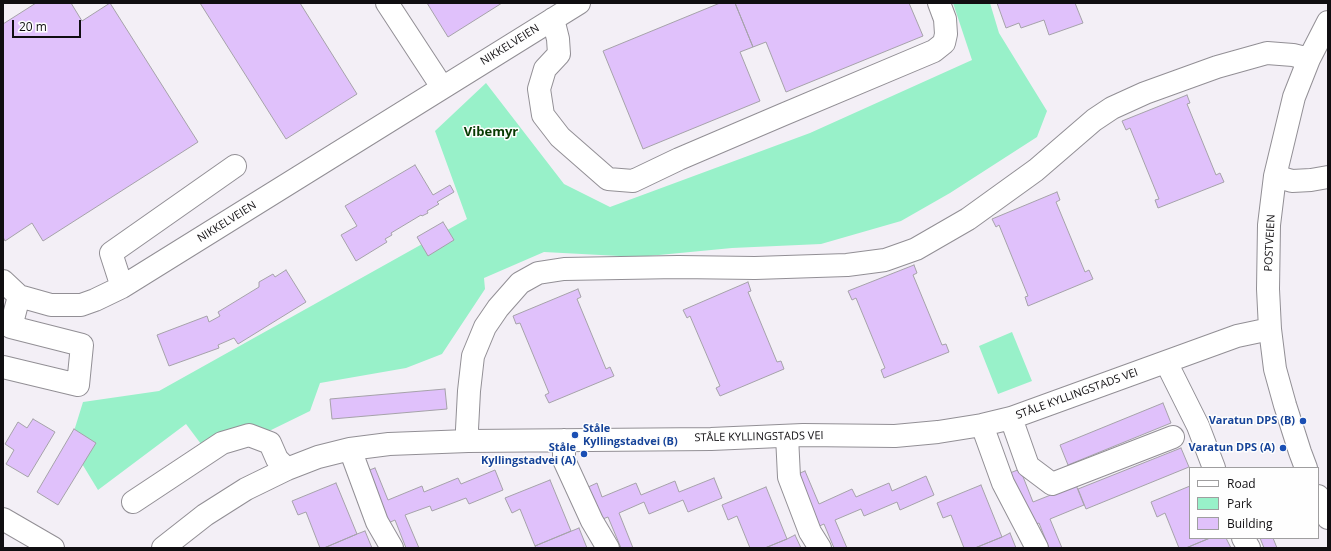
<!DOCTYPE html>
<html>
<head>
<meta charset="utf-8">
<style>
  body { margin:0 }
  #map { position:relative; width:1331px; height:551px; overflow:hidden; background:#f3eff6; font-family:"Open Sans",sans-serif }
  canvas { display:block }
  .frame { position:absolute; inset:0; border:4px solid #100e11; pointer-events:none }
  .legend { position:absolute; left:1189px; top:467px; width:130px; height:72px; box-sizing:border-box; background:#fefefe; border:1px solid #9f9e9f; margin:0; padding:5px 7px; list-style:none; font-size:12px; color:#100e11 }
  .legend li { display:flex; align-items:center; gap:8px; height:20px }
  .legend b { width:20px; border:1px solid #9f9e9f }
  .scale { position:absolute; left:12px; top:20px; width:69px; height:18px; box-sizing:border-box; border:2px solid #100e11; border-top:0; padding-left:5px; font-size:12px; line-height:14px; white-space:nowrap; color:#100e11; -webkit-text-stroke:3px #fefefe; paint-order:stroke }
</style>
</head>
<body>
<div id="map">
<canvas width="1331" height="551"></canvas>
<div class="frame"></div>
<ul class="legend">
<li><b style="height:5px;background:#fff"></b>Road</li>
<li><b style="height:11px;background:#98f1c9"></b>Park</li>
<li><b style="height:11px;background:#e0c1fb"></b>Building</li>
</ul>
<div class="scale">20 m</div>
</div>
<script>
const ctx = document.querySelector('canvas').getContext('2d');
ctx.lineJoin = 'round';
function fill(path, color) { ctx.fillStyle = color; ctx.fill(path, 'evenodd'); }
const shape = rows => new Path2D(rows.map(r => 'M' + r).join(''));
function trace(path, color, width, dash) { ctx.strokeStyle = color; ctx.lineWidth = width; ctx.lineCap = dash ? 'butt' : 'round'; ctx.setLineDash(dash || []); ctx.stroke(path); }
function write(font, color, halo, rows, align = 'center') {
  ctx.font = font + ' "Open Sans",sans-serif'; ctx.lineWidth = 3; ctx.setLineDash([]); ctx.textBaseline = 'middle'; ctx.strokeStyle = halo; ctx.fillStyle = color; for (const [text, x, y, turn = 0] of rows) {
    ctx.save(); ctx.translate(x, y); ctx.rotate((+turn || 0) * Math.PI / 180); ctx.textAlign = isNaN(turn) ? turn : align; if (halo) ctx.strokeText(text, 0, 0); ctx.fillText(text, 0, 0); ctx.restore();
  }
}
const green = shape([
  [953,3,990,3,999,33,1047,111,1037,137,950,193,901,221,821,244,732,248,638,257,544,252,484,278,485,289,442,354,406,368,320,383,310,411,265,433,201,444,186,424,98,490,70,444,83,402,159,391,467,219,435,131,486,83,564,184,610,207,810,133,972,60],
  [1012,332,1032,381,998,394,979,346]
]);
const building = shape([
  [36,3,71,3,82,21,110,3,198,142,43,241,32,223,5,241,3,237,3,24,36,3],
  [200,3,300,3,357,94,286,139,200,3],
  [427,3,502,3,448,37,427,3],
  [720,3,735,3,753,47,740,52,760,101,643,149,603,51,720,3],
  [735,3,909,3,923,36,786,92,766,42,753,47,735,3],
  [997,3,1075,3,1083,23,1049,35,1044,20,1021,28,1019,23,1006,28,997,3],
  [1187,95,1190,103,1187,104,1216,175,1220,173,1224,182,1158,208,1155,200,1159,199,1130,128,1126,130,1122,121,1187,95],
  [415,165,433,195,450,185,454,192,437,202,439,204,427,211,428,213,422,216,421,215,391,233,392,235,385,239,387,242,356,261,341,235,357,226,345,206,415,165],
  [1057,192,1060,200,1056,202,1085,272,1089,270,1093,279,1028,306,1025,297,1028,296,999,225,996,227,992,219,1057,192],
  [443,222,454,240,428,256,417,237,443,222],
  [914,265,917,273,913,275,942,345,946,344,949,352,884,378,881,370,885,368,856,298,852,300,848,291,914,265],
  [286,270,306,302,238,344,234,338,218,345,219,348,169,366,157,335,207,316,209,322,220,316,218,312,259,287,259,282,273,274,275,277,286,270],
  [748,282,751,291,748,292,777,362,781,361,784,369,720,396,716,388,720,386,690,316,687,318,683,310,748,282],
  [578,289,581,297,577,299,606,369,610,367,614,376,549,403,545,395,549,393,520,323,516,324,513,316,578,289],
  [445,389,447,409,332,419,330,399,445,389],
  [1163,403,1171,423,1068,465,1060,445,1163,403],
  [33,419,55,432,28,477,6,464,14,450,5,444,18,422,27,428,33,419],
  [74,429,96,443,58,505,37,492,74,429],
  [1181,448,1189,467,1086,509,1078,489,1181,448],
  [375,468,388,500,422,486,424,492,458,478,461,484,495,470,503,490,469,504,466,498,432,511,430,506,405,515,419,548,406,548,395,520,386,524,364,472,375,468],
  [1020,469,1033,502,1076,485,1084,505,1050,519,1062,548,1049,548,1039,523,1031,526,1010,473,1020,469],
  [805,471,819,504,852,489,856,497,889,483,892,491,926,476,934,495,900,510,897,502,864,516,861,509,835,520,847,548,834,548,824,524,817,527,795,475,805,471],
  [714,478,722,498,688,512,683,500,649,514,644,502,619,513,633,548,621,548,608,517,600,520,586,488,597,483,602,497,636,483,641,495,675,481,679,492,714,478],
  [550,480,571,531,535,546,520,509,512,513,505,498,550,480],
  [336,483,357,534,324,548,320,548,306,512,298,515,292,501,336,483],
  [981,485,1002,537,975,548,964,548,951,515,943,518,937,503,981,485],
  [1190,486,1190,538,1210,538,1186,548,1179,548,1165,513,1157,517,1151,502,1190,486],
  [766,487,787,539,765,548,750,548,737,516,728,520,722,505,766,487],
  [579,528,587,548,536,548,535,546,579,528],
  [365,531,372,548,324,548,357,534,365,531],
  [1010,533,1016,548,975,548,1002,537,1010,533],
  [795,535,801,548,765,548,787,539,795,535],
  [1210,538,1226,538,1231,548,1186,548,1210,538],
  [1260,538,1273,538,1277,548,1264,548,1260,538]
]);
const minor = shape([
  [387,3,442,87],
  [553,19,558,39,559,54,545,69,539,89,543,115,560,137,608,179,633,181,679,159,782,115,934,51,944,43,946,34,945,19,939,3],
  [1275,176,1292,181,1311,180,1328,177],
  [3,281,19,296,51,305,81,305,95,300,122,287,579,3],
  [122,287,111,253,235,166],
  [1166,362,1198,426,1214,468],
  [3,367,78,385,82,345,11,327,19,296],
  [1011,418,1028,466,1052,484,1173,437],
  [982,425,1003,483,1037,548],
  [787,436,789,477,810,532,820,548],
  [564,440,564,460,592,521,608,548],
  [468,441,467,429,469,391,473,356,485,327,498,308,520,283,538,273,564,269,678,267,755,268,847,265,885,260,916,249,968,219,1036,170,1094,120,1112,108,1145,93,1217,67,1267,53,1293,55,1309,59],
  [350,449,377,522,392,548],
  [1306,468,1300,452,1285,405,1275,369,1270,329,1268,289,1269,225,1275,176,1294,97,1309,59,1328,22],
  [1318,496,1328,518],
  [133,502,222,443,249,435,270,443,277,459,287,469],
  [3,519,53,548],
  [1243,538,1249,548],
  [163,548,205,515,246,489,287,469,318,457,350,449,389,444,468,441,711,439,803,435,895,436,938,432,982,425,1011,418,1237,336,1270,329]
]);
const markers = [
  [1303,421,4,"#1a4fb4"],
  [575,435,4,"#1a4fb4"],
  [1283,448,4,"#1a4fb4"],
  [584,454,4,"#1a4fb4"]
];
const streetNames = [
  ["NIKKELVEIEN",510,45,-32],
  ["NIKKELVEIEN",227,222,-32],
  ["POSTVEIEN",1270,243,-87],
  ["STÅLE KYLLINGSTADS VEI",1077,394,-20],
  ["STÅLE KYLLINGSTADS VEI",759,437,-1]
];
const transitNames = [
  ["Varatun DPS (B)",1295,421],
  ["Ståle",583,429,"left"],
  ["Kyllingstadvei (B)",583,442,"left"],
  ["Ståle",576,448],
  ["Kyllingstadvei (A)",576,461],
  ["Varatun DPS (A)",1275,448]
];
const quarterNames = [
  ["Vibemyr",491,132]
];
fill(green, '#98f1c9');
fill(building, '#e0c1fb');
trace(building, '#a5a2a9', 1);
trace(minor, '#928f95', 24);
trace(minor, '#fff', 22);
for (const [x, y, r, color] of markers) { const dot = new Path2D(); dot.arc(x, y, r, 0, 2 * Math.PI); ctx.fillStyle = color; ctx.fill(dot); trace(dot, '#fefefe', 1.5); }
write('11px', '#100e11', '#fefefe', streetNames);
write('bold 11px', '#164399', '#fefefe', transitNames, 'right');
write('bold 13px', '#063a00', '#fefefe', quarterNames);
</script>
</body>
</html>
